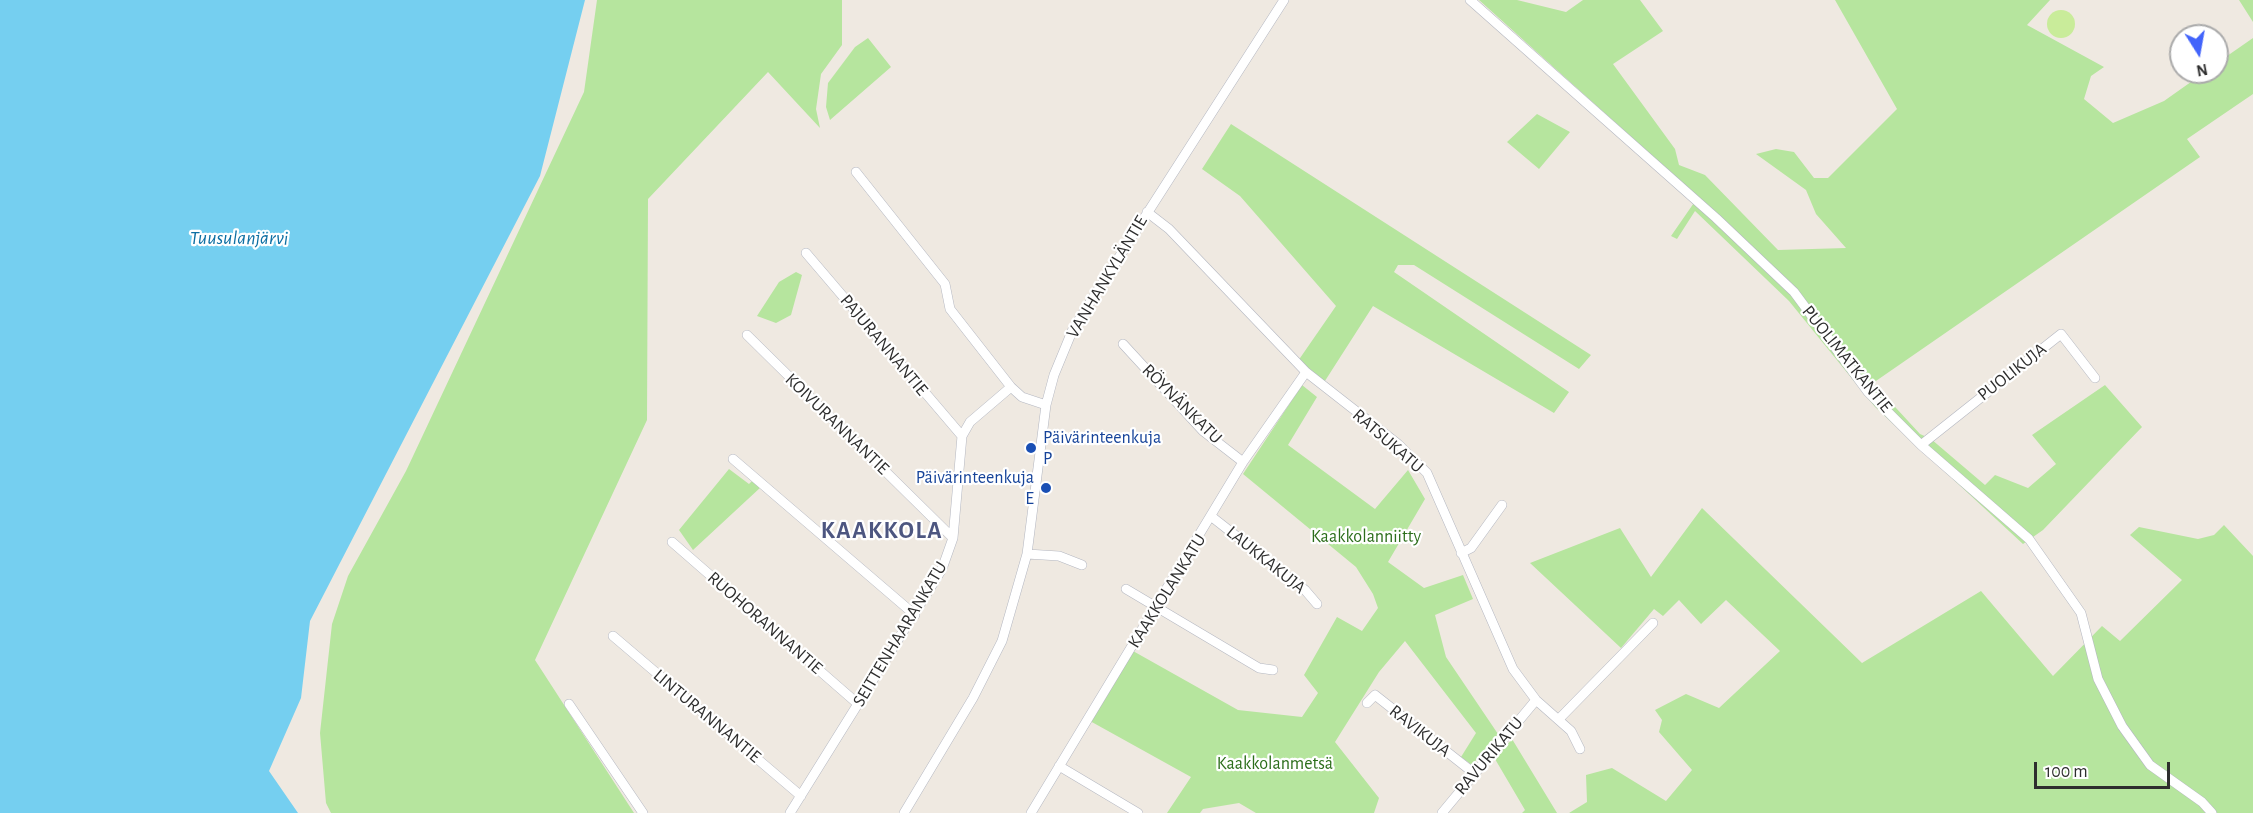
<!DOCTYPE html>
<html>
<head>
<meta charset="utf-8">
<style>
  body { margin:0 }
  #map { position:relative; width:2253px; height:813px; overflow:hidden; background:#efe9e1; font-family:"Alegreya Sans",sans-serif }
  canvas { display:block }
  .north { position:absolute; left:2169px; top:24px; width:60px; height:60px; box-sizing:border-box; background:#fff; border:2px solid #ababab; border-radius:50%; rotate:169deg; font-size:16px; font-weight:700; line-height:24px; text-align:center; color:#2e2e2e }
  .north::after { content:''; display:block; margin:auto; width:21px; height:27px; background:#4264fb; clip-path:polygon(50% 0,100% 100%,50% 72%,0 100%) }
  .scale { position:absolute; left:2034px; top:762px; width:136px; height:27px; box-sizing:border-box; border:3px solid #2e2e2e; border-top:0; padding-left:8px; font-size:18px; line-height:21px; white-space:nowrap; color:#2e2e2e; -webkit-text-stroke:4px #fff; paint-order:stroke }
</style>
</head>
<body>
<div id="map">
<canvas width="2253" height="813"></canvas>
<div class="north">N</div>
<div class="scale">100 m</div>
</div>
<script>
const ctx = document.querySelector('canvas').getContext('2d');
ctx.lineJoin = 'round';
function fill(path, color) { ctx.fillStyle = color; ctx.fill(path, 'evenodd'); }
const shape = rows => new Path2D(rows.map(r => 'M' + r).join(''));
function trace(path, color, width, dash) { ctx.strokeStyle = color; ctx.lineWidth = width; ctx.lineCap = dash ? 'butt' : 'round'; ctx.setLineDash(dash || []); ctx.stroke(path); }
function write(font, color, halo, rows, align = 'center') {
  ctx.font = font + ' "Alegreya Sans",sans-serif'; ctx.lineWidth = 4.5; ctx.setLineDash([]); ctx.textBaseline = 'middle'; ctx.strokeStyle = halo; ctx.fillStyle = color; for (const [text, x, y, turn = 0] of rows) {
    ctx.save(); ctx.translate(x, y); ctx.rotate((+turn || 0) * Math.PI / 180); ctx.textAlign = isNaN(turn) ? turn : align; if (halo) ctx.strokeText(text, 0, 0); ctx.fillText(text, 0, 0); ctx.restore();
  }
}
const green = shape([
  [597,0,842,0,842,45,821,74,816,109,820,128,768,72,648,199,647,420,535,660,634,813,331,813,326,803,320,733,332,624,348,576,406,471,584,92],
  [1479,0,1517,0,1566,12,1583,0,1640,0,1663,31,1613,64,1675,149,1679,165,1705,175,1778,250,1846,248,1816,214,1806,190,1756,154,1776,149,1794,152,1814,178,1828,178,1897,109,1835,0,2050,0,2027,25,2104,67,2091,76,2084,99,2113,123,2164,101,2205,72,2217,72,2217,63,2253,38,2253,94,2187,139,2200,157,1873,383,1920,434,1931,439,1985,485,1995,475,2028,488,2056,464,2032,435,2105,385,2142,427,2043,530,2023,544,1875,407,1789,301,1695,211,1677,239,1671,236,1698,197],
  [2239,0,2253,0,2253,22],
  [868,38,891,67,830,120,826,107,828,83,855,47],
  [1537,114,1570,132,1539,169,1507,142],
  [1231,124,1591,355,1579,369,1414,265,1398,265,1394,272,1569,392,1554,413,1373,306,1323,384,1298,361,1336,306,1240,196,1202,169],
  [796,272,802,275,791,315,776,323,757,316,779,282],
  [1302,385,1317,397,1288,445,1375,509,1408,470,1425,499,1388,562,1424,588,1463,575,1473,599,1435,615,1446,657,1498,734,1472,765,1461,757,1476,733,1405,641,1379,672,1335,742,1379,798,1374,813,1256,813,1239,803,1203,809,1200,813,1167,813,1191,777,1090,721,1133,651,1238,710,1302,717,1318,693,1304,675,1337,617,1362,631,1378,608,1373,594,1356,567,1243,474],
  [729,469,749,484,753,480,761,487,693,550,679,530],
  [1702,508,1862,663,1981,591,2053,676,2102,626,2120,641,2182,580,2130,535,2139,527,2198,539,2214,535,2224,525,2253,556,2253,813,1569,813,1587,802,1586,775,1612,768,1666,801,1692,770,1659,732,1662,720,1655,710,1686,694,1719,708,1780,651,1726,600,1701,624,1679,600,1663,616,1654,609,1621,648,1530,563,1620,528,1651,577],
  [1512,739,1557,813,1522,813,1525,810,1495,759]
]);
const pitch = shape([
  '2047 24a14 14 0 1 1 28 0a14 14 0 1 1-28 0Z'
]);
const water = shape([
  [0,0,585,0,540,176,310,621,301,698,269,771,298,813,0,813]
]);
const minor = shape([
  [1470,0,1716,218,1794,292,1868,392,1921,445,2029,539,2081,613,2098,679,2122,726,2150,765,2202,802,2212,813],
  [856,172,945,284,950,309,1011,387,1022,397,1046,405],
  [1147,212,1169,229,1306,372,1398,444,1427,473,1513,669,1536,700,1571,731,1580,749],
  [806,253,962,436],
  [747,335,953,538],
  [1123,344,1203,431,1243,462],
  [1921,445,2061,334,2095,378],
  [733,459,915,615],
  [1212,517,1305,590,1317,604],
  [672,542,858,704],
  [1461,553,1471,548,1502,505],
  [1027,554,1059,556,1082,565],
  [1126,589,1259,668,1273,670],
  [613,636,801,796],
  [1367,703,1375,695,1475,774],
  [569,704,643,813],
  [1559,719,1653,623],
  [1059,766,1138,813],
  [790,813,942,569,953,538,962,436,970,422,1011,387],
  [904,813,973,698,1002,641,1027,554,1046,405,1054,375,1073,329,1284,0],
  [1031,813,1243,462,1306,372],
  [1442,813,1536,700]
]);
const markers = [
  [1031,448,6,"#1a4fb4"],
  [1046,488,6,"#1a4fb4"]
];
const streetNames = [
  ["VANHANKYLÄNTIE",1107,277,-59],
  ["PAJURANNANTIE",884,345,50],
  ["PUOLIMATKANTIE",1847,359,51],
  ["PUOLIKUJA",2012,372,-38],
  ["RÖYNÄNKATU",1182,404,45],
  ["KOIVURANNANTIE",837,424,44],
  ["RATSUKATU",1388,441,41],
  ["LAUKKAKUJA",1266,560,39],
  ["KAAKKOLANKATU",1167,591,-58],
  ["RUOHORANNANTIE",765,623,41],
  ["SEITTENHAARANKATU",900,634,-59],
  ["LINTURANNANTIE",707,716,40],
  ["RAVIKUJA",1420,731,38],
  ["RAVURIKATU",1489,756,-50]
];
const transitNames = [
  ["Päivärinteenkuja",1043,438],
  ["P",1043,459],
  ["Päivärinteenkuja",1034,478,"right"],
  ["E",1034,499,"right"]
];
const parkNames = [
  ["Kaakkolanniitty",1366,537],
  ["Kaakkolanmetsä",1275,764]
];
const waterNames = [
  ["Tuusulanjärvi",239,238]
];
const districtNames = [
  ["KAAKKOLA",882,531]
];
fill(green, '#b6e59e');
fill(pitch, '#c9ec9a');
fill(water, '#75cff0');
trace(minor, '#b4b7c1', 10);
trace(minor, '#fff', 9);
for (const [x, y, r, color] of markers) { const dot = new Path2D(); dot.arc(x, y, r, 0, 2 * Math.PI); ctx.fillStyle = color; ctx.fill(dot); trace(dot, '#fff', 2); }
write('18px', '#2e2e2e', '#fff', streetNames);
write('18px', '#164399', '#fff', transitNames, 'left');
write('18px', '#2c6e1b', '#fff', parkNames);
write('italic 20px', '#0d6fa3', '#fff', waterNames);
ctx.letterSpacing = '1.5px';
write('bold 24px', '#4d5680', '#fff', districtNames);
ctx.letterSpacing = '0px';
</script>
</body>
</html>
